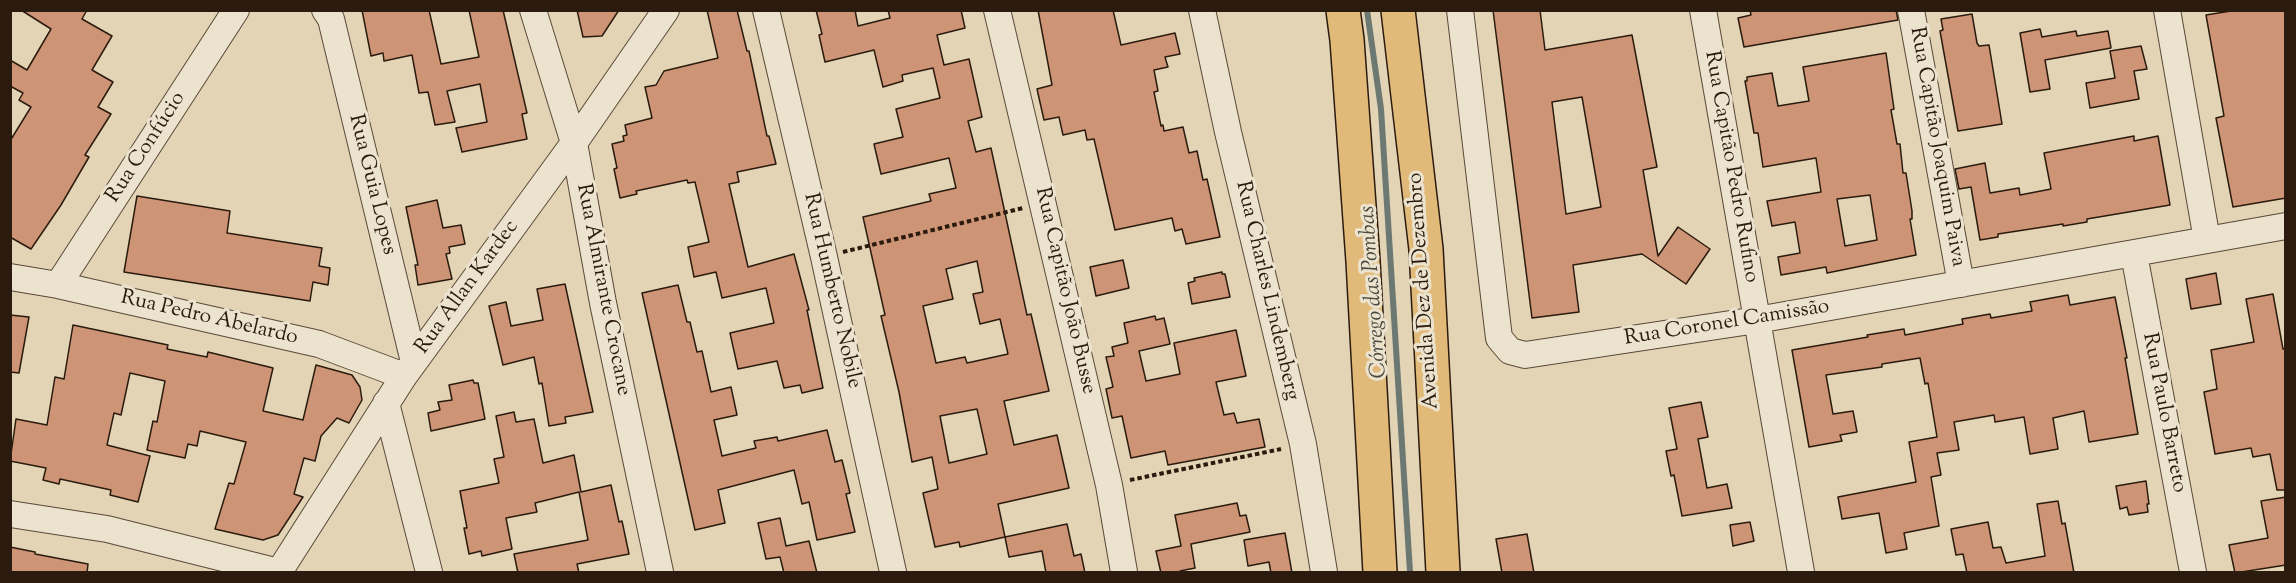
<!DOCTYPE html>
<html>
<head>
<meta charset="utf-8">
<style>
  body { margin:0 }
  #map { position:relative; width:2296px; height:583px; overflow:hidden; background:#e2d4b5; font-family:"Sorts Mill Goudy",serif }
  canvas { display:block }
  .frame { position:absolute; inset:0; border:12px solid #2b1b0e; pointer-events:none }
</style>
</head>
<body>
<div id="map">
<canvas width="2296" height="583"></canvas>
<div class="frame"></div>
</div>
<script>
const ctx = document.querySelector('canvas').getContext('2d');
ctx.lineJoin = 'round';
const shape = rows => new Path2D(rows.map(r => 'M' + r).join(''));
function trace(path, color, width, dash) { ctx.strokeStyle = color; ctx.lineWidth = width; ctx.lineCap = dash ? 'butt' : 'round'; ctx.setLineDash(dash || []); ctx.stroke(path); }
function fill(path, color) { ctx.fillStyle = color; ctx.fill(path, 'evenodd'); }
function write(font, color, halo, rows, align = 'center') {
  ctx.font = font + ' "Sorts Mill Goudy",serif'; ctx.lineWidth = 6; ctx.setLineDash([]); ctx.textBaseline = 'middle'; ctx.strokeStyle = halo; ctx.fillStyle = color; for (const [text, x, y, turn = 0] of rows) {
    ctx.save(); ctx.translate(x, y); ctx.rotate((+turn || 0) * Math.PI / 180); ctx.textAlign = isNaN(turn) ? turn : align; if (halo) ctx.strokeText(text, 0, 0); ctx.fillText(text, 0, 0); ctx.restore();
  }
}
const stream = shape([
  [1367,10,1381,109,1410,572]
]);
const building = shape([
  [21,10,87,10,82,19,112,36,92,70,113,82,98,107,111,114,85,155,89,157,61,205,31,249,10,237,10,141,31,107,19,100,23,93,10,86,10,60,27,70,51,29,21,10],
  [362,10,429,10,441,64,479,57,469,10,503,10,527,113,522,114,527,139,462,152,456,128,487,122,480,84,447,91,455,122,435,125,428,92,419,93,412,55,384,61,383,53,371,56,362,10],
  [577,10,619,10,602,36,583,37,577,10],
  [707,10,737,10,747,51,749,51,767,136,769,136,776,164,737,172,739,182,729,184,748,267,794,254,809,310,807,310,823,388,802,393,800,385,784,388,777,361,738,369,730,333,774,323,766,288,722,298,716,272,694,277,688,247,709,242,695,182,688,183,687,180,636,191,637,194,620,198,614,169,617,168,612,144,624,141,623,136,627,135,625,125,652,118,645,87,656,85,664,71,718,58,707,10],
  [816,10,855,10,858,26,890,18,888,10,961,10,965,28,937,35,944,65,969,59,982,117,968,121,976,152,991,148,1027,315,1031,314,1049,391,1004,401,1014,445,1057,435,1069,488,998,504,1005,537,960,547,959,542,935,547,923,493,938,489,932,457,912,462,899,392,881,316,885,315,863,217,931,201,929,194,956,188,949,158,881,174,874,144,903,137,896,109,940,98,933,68,902,75,903,81,883,87,874,50,825,62,819,35,822,34,816,10],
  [977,261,983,292,973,294,980,324,1000,319,1008,354,967,363,965,357,936,363,923,306,953,299,946,269,977,261],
  [977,409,987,454,949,463,940,416,977,409],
  [1038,10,1113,10,1121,45,1175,33,1180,54,1165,57,1168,67,1154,70,1158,91,1154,92,1161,126,1163,125,1164,131,1183,127,1189,153,1197,151,1203,180,1207,179,1220,237,1186,244,1182,229,1175,231,1172,218,1115,230,1094,139,1087,140,1085,130,1063,135,1059,117,1044,120,1037,89,1052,85,1038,10],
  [1493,10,1540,10,1545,50,1632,35,1657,167,1643,170,1658,256,1678,227,1710,249,1686,284,1642,254,1573,265,1579,312,1532,318,1493,10],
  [1582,97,1601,207,1566,214,1552,102,1582,97],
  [1750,10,1896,10,1898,20,1744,47,1738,18,1751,15,1750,10],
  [2237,10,2286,10,2286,198,2233,207,2216,118,2224,116,2206,15,2237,10],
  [1972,14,1977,43,1979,46,1989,45,2002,124,1958,131,1940,31,1943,30,1941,19,1972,14],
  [2040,29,2042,37,2076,31,2077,36,2108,31,2111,48,2045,60,2050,89,2030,92,2020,33,2040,29],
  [2141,46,2147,69,2134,71,2139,99,2090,108,2086,83,2115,78,2110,51,2141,46],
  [1886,53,1894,109,1891,110,1897,144,1900,144,1903,173,1906,173,1912,211,1912,219,1910,219,1916,255,1827,273,1826,267,1781,275,1778,257,1800,253,1795,222,1772,226,1767,201,1821,192,1816,158,1763,167,1758,133,1754,133,1745,81,1747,81,1747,77,1772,73,1778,106,1809,101,1803,67,1886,53],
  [1870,195,1877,240,1845,246,1837,199,1870,195],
  [2134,136,2134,141,2158,136,2170,205,2087,219,2087,222,2063,226,2063,224,1998,234,1998,237,1980,240,1971,187,1959,189,1955,169,1985,163,1990,193,2019,188,2020,195,2051,189,2044,153,2134,136],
  [137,196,230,211,227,233,322,248,319,266,330,268,328,285,313,282,310,301,124,272,137,196],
  [437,200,443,228,461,225,465,244,449,247,450,253,446,254,452,279,418,285,415,265,418,265,406,207,437,200],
  [1123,260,1129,288,1096,296,1090,267,1123,260],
  [1222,272,1222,274,1225,274,1230,297,1192,304,1188,283,1195,281,1194,278,1222,272],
  [2216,273,2221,304,2191,309,2186,279,2216,273],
  [565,284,593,412,565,417,566,423,549,426,542,383,539,384,534,357,503,365,489,306,506,302,511,326,543,320,537,289,565,284],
  [678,285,687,322,690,322,697,352,702,351,711,392,731,387,737,415,714,420,722,456,756,448,754,441,777,437,778,441,827,430,835,462,842,460,850,493,846,494,855,532,817,540,809,502,802,504,794,470,718,490,725,523,695,530,642,293,678,285],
  [2273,294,2283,349,2286,348,2286,490,2277,490,2270,454,2253,457,2251,448,2215,454,2204,392,2217,389,2211,350,2254,342,2246,299,2273,294],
  [2068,295,2070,305,2115,297,2127,358,2125,358,2138,434,2089,442,2084,411,2053,418,2058,449,2030,454,2024,417,1995,422,1994,415,1954,422,1959,450,1937,453,1941,475,1931,477,1939,526,1904,533,1907,549,1886,553,1879,513,1842,519,1838,497,1916,482,1909,442,1937,437,1928,383,1925,384,1920,358,1882,364,1882,367,1826,375,1833,414,1853,411,1857,432,1840,435,1842,441,1809,447,1792,350,1868,337,1867,335,1904,329,1905,335,1963,324,1962,319,1990,314,1991,318,2032,311,2030,302,2068,295],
  [10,315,29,317,19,373,10,372,10,315],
  [1155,316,1156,320,1164,318,1170,344,1139,351,1146,381,1180,374,1174,343,1236,330,1246,376,1216,382,1224,415,1234,413,1237,423,1259,419,1265,447,1168,465,1165,451,1131,458,1122,416,1112,418,1106,389,1113,387,1106,357,1114,356,1112,347,1128,343,1124,323,1155,316],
  [73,325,168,345,167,349,207,357,208,352,273,368,263,411,303,420,316,365,352,375,360,387,362,400,349,423,337,418,321,436,315,461,304,458,294,494,303,497,278,535,263,540,215,529,229,483,234,484,246,442,200,431,197,446,188,444,185,458,147,450,153,421,157,422,165,381,130,373,121,415,114,413,107,445,150,456,138,502,110,495,111,490,60,479,59,484,43,480,46,468,10,461,16,419,47,425,55,377,64,379,73,325],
  [473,380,474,383,478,383,485,419,431,431,428,413,440,410,438,402,452,400,449,385,473,380],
  [1701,402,1708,437,1698,439,1707,488,1727,484,1732,508,1682,516,1674,475,1671,476,1666,451,1677,449,1669,408,1701,402],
  [514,412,516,422,534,419,543,463,574,455,581,492,611,485,619,522,622,521,629,554,577,564,579,573,518,573,514,554,588,540,579,492,535,503,537,512,506,518,512,549,482,556,481,551,469,554,464,528,467,528,460,491,499,483,494,459,504,457,496,416,514,412],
  [2146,481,2149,504,2147,504,2148,512,2129,515,2127,507,2120,509,2116,486,2146,481],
  [2286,497,2286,565,2235,573,2229,545,2268,538,2261,501,2286,497],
  [2058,501,2062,524,2065,523,2074,573,1967,573,1963,554,1956,555,1951,529,1988,522,1993,548,2001,547,2006,563,2045,556,2037,504,2058,501],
  [1237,503,1240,516,1246,515,1250,532,1191,544,1195,568,1180,571,1180,573,1161,573,1156,551,1181,546,1175,515,1237,503],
  [780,518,786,546,809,541,817,573,784,573,780,557,766,559,758,523,780,518],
  [1750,522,1754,541,1733,546,1730,525,1750,522],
  [1067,524,1074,556,1081,554,1085,573,1046,573,1042,551,1009,557,1005,537,1067,524],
  [1285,533,1292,573,1271,573,1269,562,1248,566,1244,540,1285,533],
  [1527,534,1534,573,1502,573,1496,539,1527,534],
  [10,547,35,552,35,554,88,564,87,573,10,573,10,547]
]);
const path = shape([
  [843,252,1023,208],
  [1130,480,1281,449]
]);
const minor = shape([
  [325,10,331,19,414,362],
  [533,10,574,143,603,303,660,572],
  [766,10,824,257,893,572],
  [997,10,1109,485,1124,572],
  [1202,10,1228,132,1303,444,1324,572],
  [1460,10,1499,338,1510,351,1525,355,1757,320,2286,226],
  [1703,10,1801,572],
  [1911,10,1961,284],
  [2167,10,2207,240],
  [2134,254,2193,572],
  [10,277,58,285,319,344,404,376],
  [58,285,236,10],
  [386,403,429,572],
  [10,514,107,529,279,572],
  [279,572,404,376,574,143,666,10]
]);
const highway = shape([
  [1343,10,1347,40,1363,261,1380,572],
  [1398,10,1426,249,1443,572]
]);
const streetNames = [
  ["Rua Capitão Joaquim Paiva",1936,147,80],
  ["Rua Confúcio",147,148,-57],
  ["Rua Capitão Pedro Rufino",1730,167,80],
  ["Rua Guia Lopes",371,185,76],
  ["Rua Allan Kardec",468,288,-54],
  ["Rua Almirante Crocane",602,290,79],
  ["Rua Humberto Nobile",831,291,77],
  ["Rua Capitão João Busse",1064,291,77],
  ["Rua Charles Lindemberg",1266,291,77],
  ["Avenida Dez de Dezembro",1425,291,-94],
  ["Rua Pedro Abelardo",209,319,13],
  ["Rua Coronel Camissão",1727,324,-9],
  ["Rua Paulo Barreto",2163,413,79]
];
const waterNames = [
  ["Córrego das Pombas",1375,292,-94]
];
trace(stream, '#6b7972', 6);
fill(building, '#ce9476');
trace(building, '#2b1b0e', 1.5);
trace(minor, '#594938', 28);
trace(highway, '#2b1b0e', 36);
trace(path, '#2b1b0e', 4, [4.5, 3]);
trace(minor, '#ece3cf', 26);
trace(highway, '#e1ba7a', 33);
write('21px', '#2b1b0e', '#ece3cf', streetNames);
write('italic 22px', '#4b4a40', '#ece3cf', waterNames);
</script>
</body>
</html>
